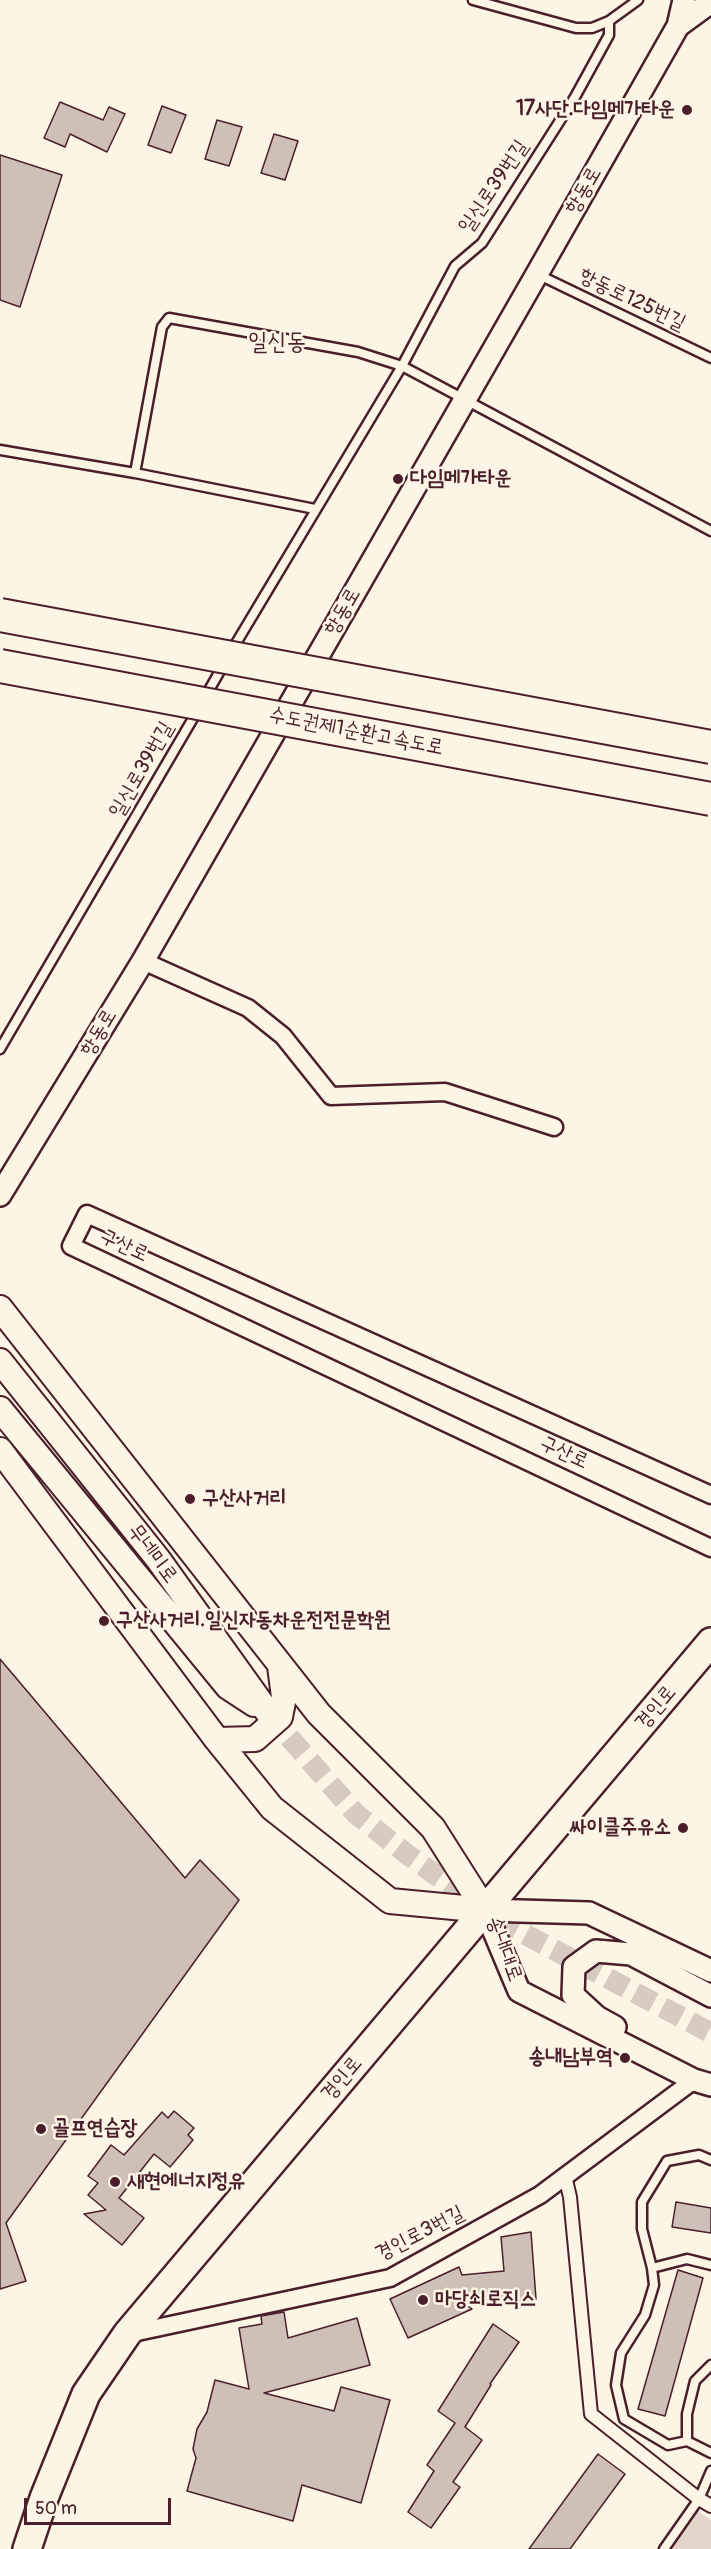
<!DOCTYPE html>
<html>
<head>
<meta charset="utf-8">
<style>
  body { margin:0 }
  #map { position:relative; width:711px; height:2549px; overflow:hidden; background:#fcf5e5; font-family:Pangolin,sans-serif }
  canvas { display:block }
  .scale { position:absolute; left:24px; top:2498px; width:147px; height:27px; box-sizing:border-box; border:3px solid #4a1f2b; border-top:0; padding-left:8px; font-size:18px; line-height:21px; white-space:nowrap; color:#4a1f2b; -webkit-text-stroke:4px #fcf5e5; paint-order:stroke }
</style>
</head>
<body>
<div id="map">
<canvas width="711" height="2549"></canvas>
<div class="scale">50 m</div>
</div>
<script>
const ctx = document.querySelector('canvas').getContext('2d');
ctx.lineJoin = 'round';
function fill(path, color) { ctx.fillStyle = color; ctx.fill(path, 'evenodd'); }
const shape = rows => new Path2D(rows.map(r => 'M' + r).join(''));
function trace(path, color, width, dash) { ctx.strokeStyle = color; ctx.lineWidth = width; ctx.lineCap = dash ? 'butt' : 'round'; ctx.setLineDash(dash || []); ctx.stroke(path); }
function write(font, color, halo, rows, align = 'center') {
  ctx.font = font + ' Pangolin,"Poor Story",sans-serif'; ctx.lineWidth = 5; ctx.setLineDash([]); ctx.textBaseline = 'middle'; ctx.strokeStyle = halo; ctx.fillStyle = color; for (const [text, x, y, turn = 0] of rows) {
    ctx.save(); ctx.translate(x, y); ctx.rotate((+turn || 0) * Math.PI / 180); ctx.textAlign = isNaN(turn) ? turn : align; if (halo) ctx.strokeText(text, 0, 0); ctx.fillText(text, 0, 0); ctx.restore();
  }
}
const green = shape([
  [698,2511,711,2520,711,2549,672,2549]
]);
const building = shape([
  [60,102,103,120,109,107,125,114,107,152,70,134,65,147,44,138,60,102],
  [162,106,186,115,171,153,148,145,162,106],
  [217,120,242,127,229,166,205,159,217,120],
  [274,134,298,141,285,180,261,173,274,134],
  [0,155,62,175,20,307,0,300,0,155],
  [0,1659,185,1878,200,1860,239,1900,6,2223,26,2281,0,2289,0,1659],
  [174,2111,194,2128,188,2135,193,2140,170,2167,154,2154,119,2198,144,2218,122,2245,84,2214,106,2210,88,2195,98,2183,88,2176,111,2145,124,2155,162,2112,168,2118,174,2111],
  [676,2202,711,2208,711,2233,672,2227,676,2202],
  [531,2232,536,2299,508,2302,516,2289,484,2304,467,2305,472,2309,408,2338,390,2299,459,2267,462,2275,504,2271,501,2237,531,2232],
  [678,2270,703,2278,665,2416,638,2409,678,2270],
  [284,2312,288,2338,357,2318,370,2365,264,2393,334,2411,341,2387,390,2400,361,2503,302,2485,293,2521,187,2491,196,2458,193,2449,197,2429,207,2412,215,2380,249,2389,239,2328,262,2324,261,2316,284,2312],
  [493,2324,519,2342,490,2384,491,2385,465,2427,482,2440,453,2482,460,2487,431,2528,408,2512,434,2471,427,2465,455,2423,438,2411,493,2324],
  [598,2454,625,2474,570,2549,529,2549,598,2454]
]);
const tertiaryTunnel = shape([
  [269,1714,356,1814,408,1855,500,1921,711,2033]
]);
const service = shape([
  [473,0,576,28,592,28,609,21,638,0],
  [539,275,711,358],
  [0,450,135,473,315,509],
  [135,473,162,327,169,318,358,352,402,366,711,531],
  [232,650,402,366,455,266,482,243,575,97,609,35,609,21],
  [205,697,224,664],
  [0,1049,199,708],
  [711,2160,699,2155,667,2161,642,2202,642,2229,652,2268,654,2285,645,2315,621,2353,616,2385,624,2419,668,2445,687,2441,711,2453],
  [652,2268,687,2259,711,2265],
  [687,2441,687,2414,695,2381,711,2365],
  [664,2549,699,2499,711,2471]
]);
const pedestrian = shape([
  [565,2176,570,2197,591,2414,699,2499,711,2506]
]);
const minor = shape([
  [143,961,248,1008,283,1036,331,1096,445,1092,554,1127],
  [711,1495,87,1214,71,1246,711,1548],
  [128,2334,390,2278,540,2195,694,2080]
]);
const tertiary = shape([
  [678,26,711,2],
  [0,1195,143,961,537,274,678,26,684,0],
  [711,1971,589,1913,485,1910,519,1991,694,2080,711,2085],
  [615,2027,597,2017,573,1995,574,1967,596,1951,631,1954,711,1996]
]);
const secondary = shape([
  [0,1308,319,1714,433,1828,485,1910],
  [0,1361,158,1559,269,1714],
  [0,1409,228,1687,254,1704],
  [0,1450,217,1740,272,1808,390,1901,485,1910],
  [217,1740,255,1739,280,1717,284,1697,280,1666]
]);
const primary = shape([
  [27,2549,44,2498,86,2394,127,2334,711,1642]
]);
const motorwayBridge = shape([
  [0,615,711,747],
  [0,666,711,799]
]);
const markers = [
  [687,110,6,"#4a1f2b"],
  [398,479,6,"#4a1f2b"],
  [190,1499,6,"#4a1f2b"],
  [104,1621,6,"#4a1f2b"],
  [683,1828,6,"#4a1f2b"],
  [625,2058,6,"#4a1f2b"],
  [41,2129,6,"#4a1f2b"],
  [115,2182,6,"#4a1f2b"],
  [423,2300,6,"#4a1f2b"]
];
const poiNames = [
  ["17사단.다임메가타운",675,110,"right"],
  ["다임메가타운",410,479],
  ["구산사거리",202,1499],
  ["구산사거리.일신자동차운전전문학원",116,1621],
  ["싸이클주유소",671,1828,"right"],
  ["송내남부역",613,2058,"right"],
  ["골프연습장",53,2129],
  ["새현에너지정유",127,2182],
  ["마당쇠로직스",435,2300]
];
const streetNames = [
  ["일신로39번길",494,187,-56],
  ["항동로",584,191,-60],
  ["항동로125번길",632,300,26],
  ["항동로",343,612,-60],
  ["수도권제1순환고속도로",356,732,11],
  ["일신로39번길",142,770,-60],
  ["항동로",99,1033,-59],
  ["구산로",124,1246,25],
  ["구산로",564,1453,25],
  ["무네미로",152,1554,53],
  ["경인로",656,1708,-50],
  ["송내대로",504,1949,70],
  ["경인로",342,2079,-50],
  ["경인로3번길",420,2234,-27]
];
const quarterNames = [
  ["일신동",277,343]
];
fill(green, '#e2d5ca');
fill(building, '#cfc0b7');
trace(building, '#4a1f2b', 1.5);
trace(tertiaryTunnel, '#d8cac0', 21, [21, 10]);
trace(service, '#4a1f2b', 13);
trace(pedestrian, '#4a1f2b', 16);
trace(minor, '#4a1f2b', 21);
trace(tertiary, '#4a1f2b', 26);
trace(secondary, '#4a1f2b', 28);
trace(primary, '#4a1f2b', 32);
trace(service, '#fcf5e5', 8);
trace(pedestrian, '#fcf5e5', 12);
trace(minor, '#fcf5e5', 16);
trace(tertiary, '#fcf5e5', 21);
trace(secondary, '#fcf5e5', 24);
trace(primary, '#fcf5e5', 27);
trace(motorwayBridge, '#4a1f2b', 36, []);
trace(motorwayBridge, '#fcf5e5', 32);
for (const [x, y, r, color] of markers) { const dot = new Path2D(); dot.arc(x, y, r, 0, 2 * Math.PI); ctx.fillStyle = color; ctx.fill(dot); trace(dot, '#fcf5e5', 2); }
write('bold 21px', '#4a1f2b', '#fcf5e5', poiNames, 'left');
write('21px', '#4a1f2b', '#fcf5e5', streetNames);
write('24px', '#4a1f2b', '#fcf5e5', quarterNames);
</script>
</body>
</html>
